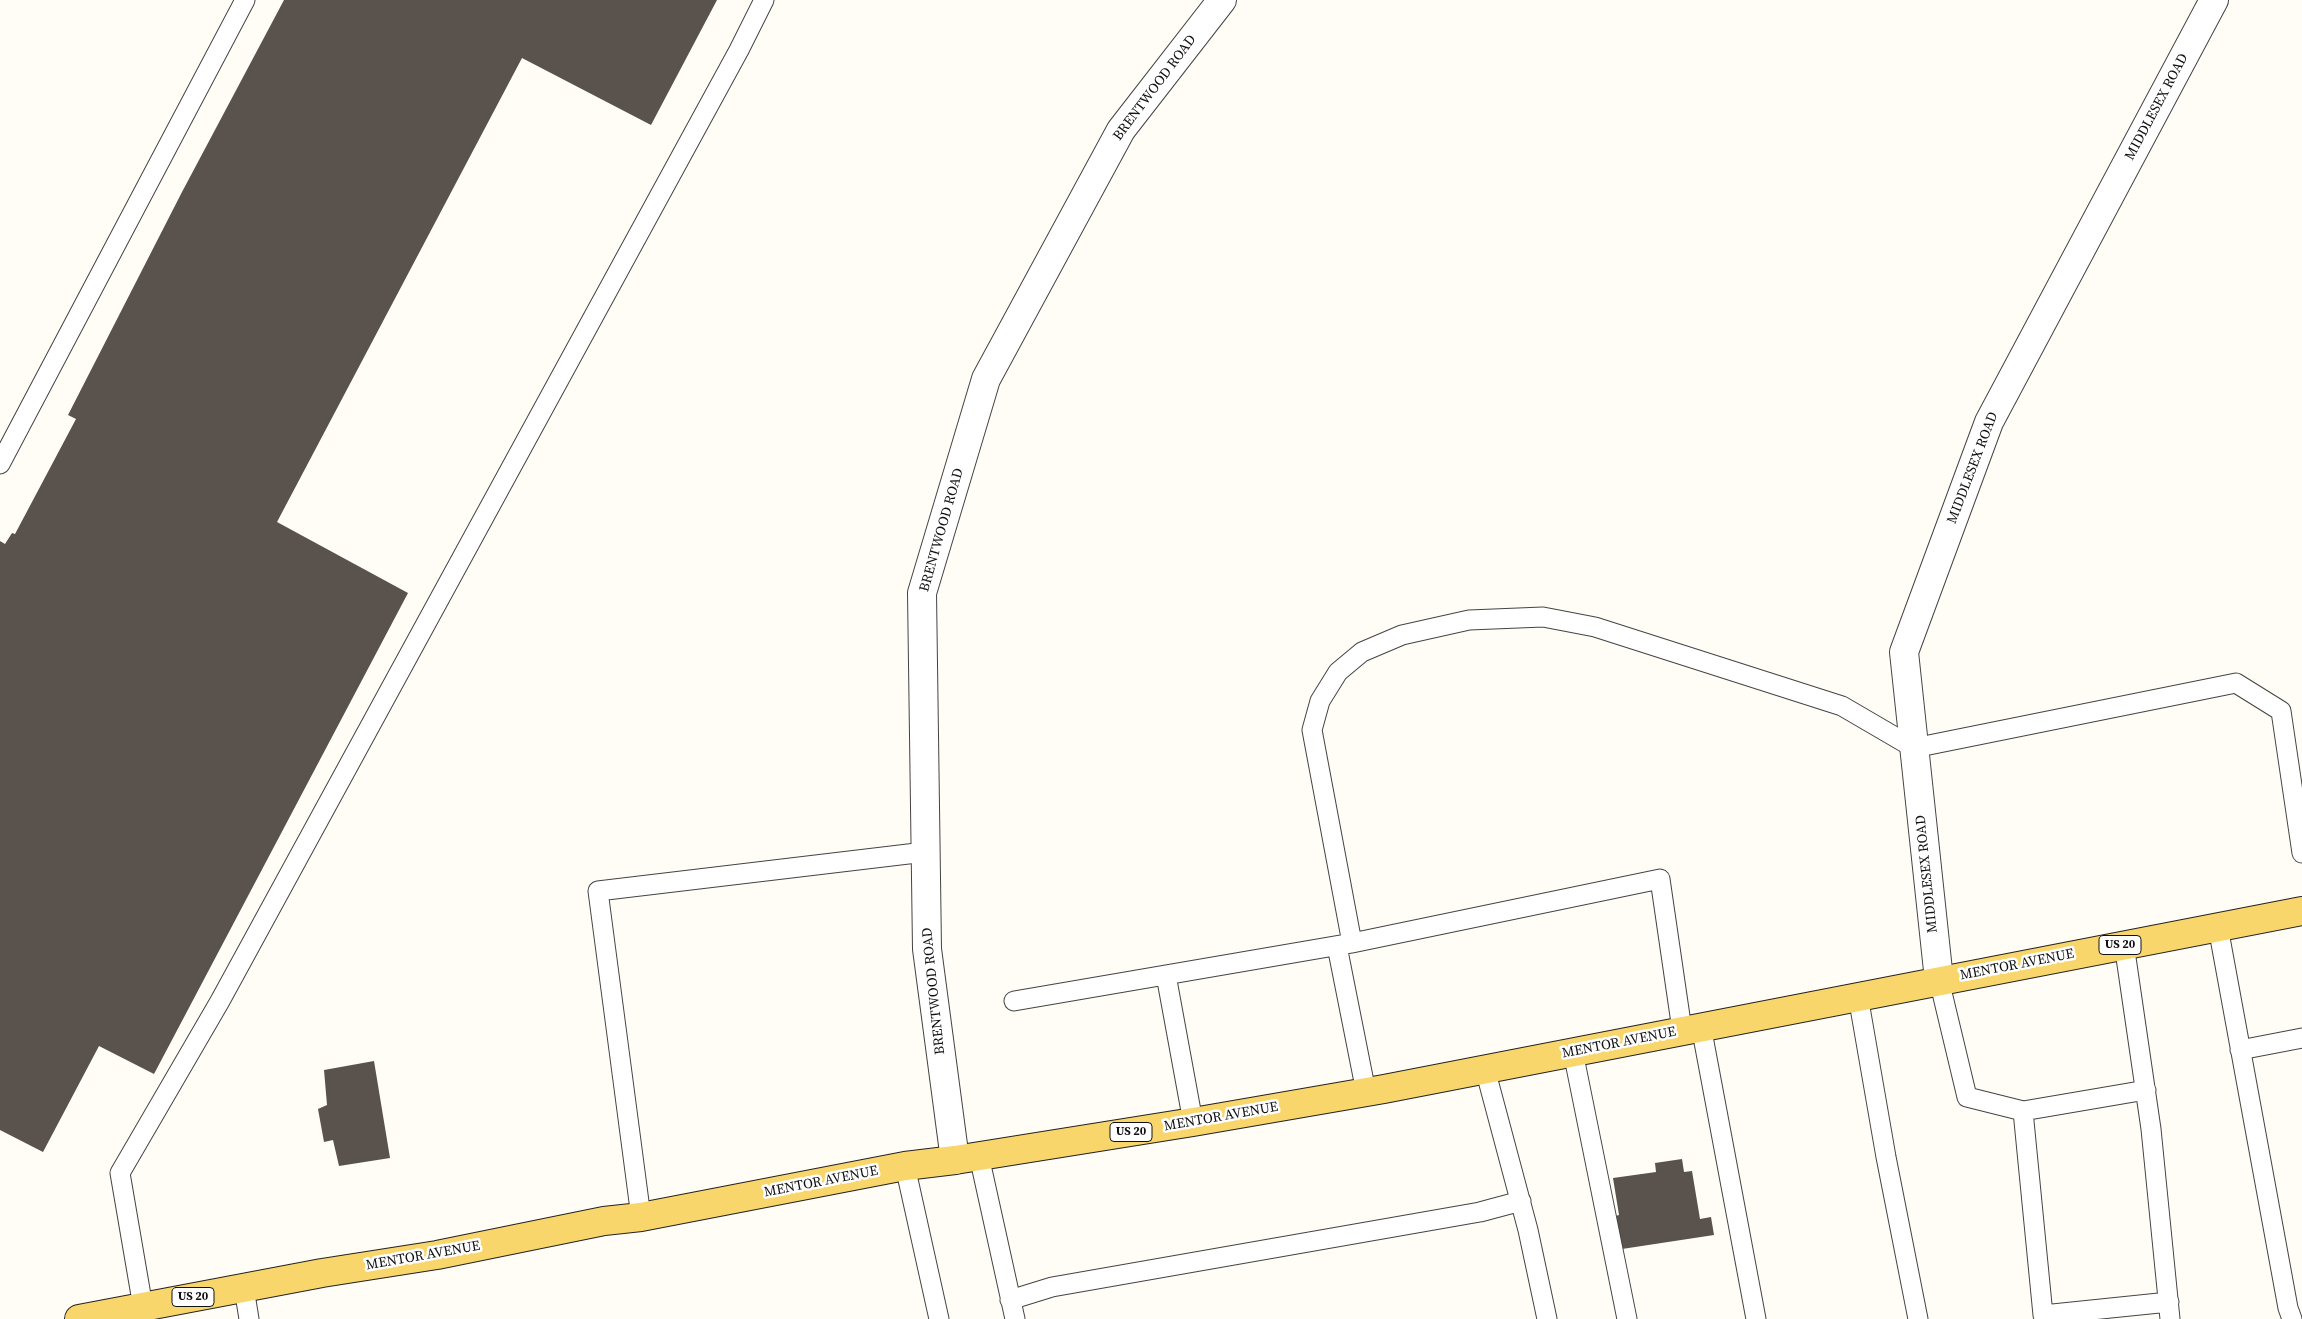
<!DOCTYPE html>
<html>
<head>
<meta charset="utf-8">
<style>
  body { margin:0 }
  canvas { display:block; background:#fffdf5 }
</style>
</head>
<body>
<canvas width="2302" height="1319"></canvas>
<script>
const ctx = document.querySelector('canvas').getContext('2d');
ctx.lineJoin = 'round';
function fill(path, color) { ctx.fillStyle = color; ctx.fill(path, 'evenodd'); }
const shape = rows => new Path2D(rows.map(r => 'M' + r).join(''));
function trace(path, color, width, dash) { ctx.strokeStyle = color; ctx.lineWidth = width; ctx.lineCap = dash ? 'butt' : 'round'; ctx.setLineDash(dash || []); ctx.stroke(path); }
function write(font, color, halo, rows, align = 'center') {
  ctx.font = font + ' "Source Serif 4",serif'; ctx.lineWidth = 5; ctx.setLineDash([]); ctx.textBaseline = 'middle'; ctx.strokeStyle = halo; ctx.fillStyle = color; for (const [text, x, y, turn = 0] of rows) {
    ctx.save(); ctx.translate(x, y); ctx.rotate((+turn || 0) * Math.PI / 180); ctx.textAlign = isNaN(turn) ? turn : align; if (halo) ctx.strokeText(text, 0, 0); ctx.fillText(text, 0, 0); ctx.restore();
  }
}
const building = shape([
  [284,0,717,0,651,125,522,58,277,522,408,593,154,1074,99,1046,43,1152,0,1130,0,541,5,544,12,533,15,534,76,419,68,415,182,192],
  [374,1061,390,1158,339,1166,333,1140,324,1142,318,1109,327,1105,324,1070],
  [1682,1159,1684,1172,1692,1171,1700,1219,1711,1217,1714,1235,1622,1249,1612,1217,1619,1215,1613,1178,1656,1172,1655,1163]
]);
const service = shape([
  [0,464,245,0],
  [2218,927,2288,1308,2292,1319],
  [1352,943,1312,730,1320,701,1338,672,1362,652,1402,635,1469,620,1543,617,1595,627,1842,706,1914,748,2236,683,2281,711,2302,853],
  [2124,944,2151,1129,2170,1319],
  [1337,946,1366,1092],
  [1166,975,1193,1122],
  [1939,980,1967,1097,2023,1111,2043,1315,2169,1302],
  [1858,996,1886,1157,1918,1319],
  [1014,1001,1352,943,1660,879,1682,1030],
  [1701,1026,1756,1319],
  [2240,1050,2302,1038],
  [1573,1052,1627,1319],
  [1485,1069,1528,1230,1547,1319],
  [2023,1111,2146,1090],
  [979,1156,1015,1319],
  [905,1166,939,1319],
  [641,1217,598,891,925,852],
  [244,1288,249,1319],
  [1010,1300,1052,1287,1480,1212,1521,1201],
  [143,1307,120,1173,220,1001,739,50,764,0]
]);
const minor = shape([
  [1939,980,1904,652,1989,422,2214,0],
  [955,1160,927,949,922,593,986,379,1121,130,1222,0]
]);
const primary = shape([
  [79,1319,322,1273,437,1255,604,1221,641,1217,905,1166,955,1160,1193,1122,1384,1089,2302,911]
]);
const shields = [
  [2120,945,42],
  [1131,1132,42],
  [193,1297,42]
];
const shieldNames = [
  ["US 20",2120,945],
  ["US 20",1131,1132],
  ["US 20",193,1297]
];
const streetNames = [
  ["BRENTWOOD ROAD",1155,88,-53],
  ["MIDDLESEX ROAD",2157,107,-62],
  ["MIDDLESEX ROAD",1973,468,-69],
  ["BRENTWOOD ROAD",942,530,-74],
  ["MIDDLESEX ROAD",1927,874,-96],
  ["MENTOR AVENUE",2017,965,-11],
  ["BRENTWOOD ROAD",934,991,-96],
  ["MENTOR AVENUE",1619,1043,-11],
  ["MENTOR AVENUE",1221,1117,-10],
  ["MENTOR AVENUE",821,1182,-11],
  ["MENTOR AVENUE",423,1256,-10]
];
fill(building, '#5a524d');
trace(service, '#444', 21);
trace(minor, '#444', 30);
trace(primary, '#222', 30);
trace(service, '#fff', 19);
trace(minor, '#fff', 28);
trace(primary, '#f9d66b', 28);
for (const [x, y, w] of shields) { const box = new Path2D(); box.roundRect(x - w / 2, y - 9.5, w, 19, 4); ctx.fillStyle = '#fff'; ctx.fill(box); trace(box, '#111', 1); }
write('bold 12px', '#111', null, shieldNames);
write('14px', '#111', '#fff', streetNames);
</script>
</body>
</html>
